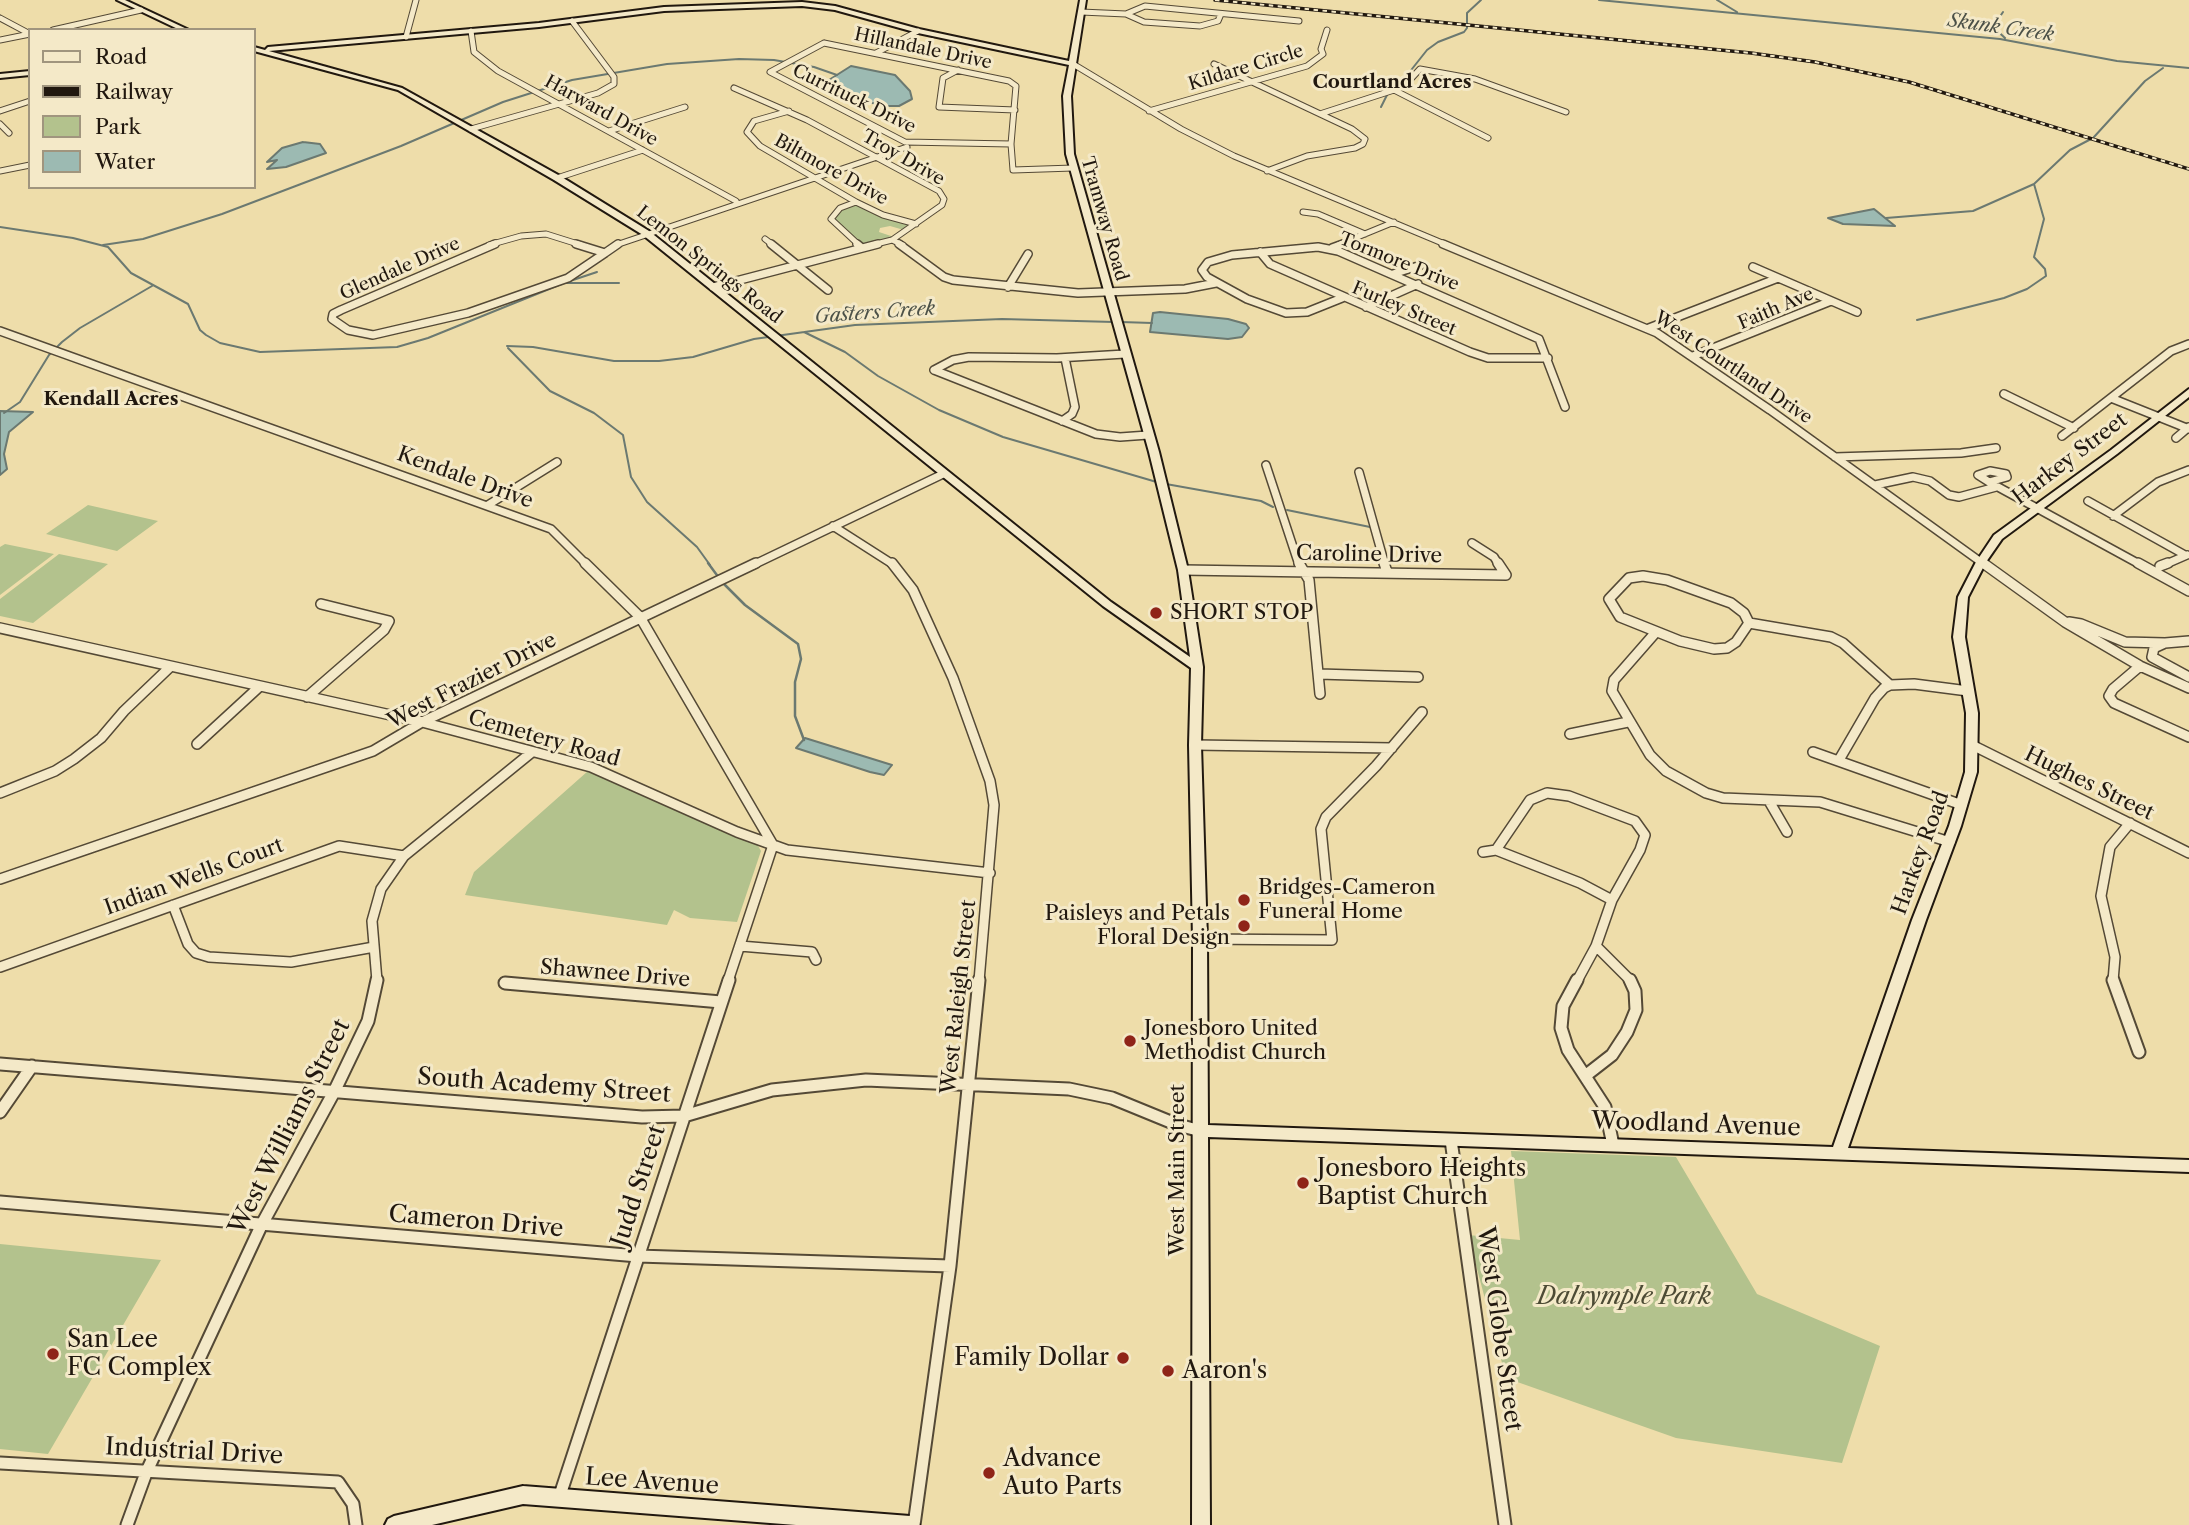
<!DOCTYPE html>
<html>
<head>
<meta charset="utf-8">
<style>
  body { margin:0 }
  #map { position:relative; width:2189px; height:1525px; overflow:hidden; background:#eda; font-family:"Libre Caslon Text",serif }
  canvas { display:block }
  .legend { position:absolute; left:28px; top:28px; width:228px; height:161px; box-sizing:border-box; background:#f4e9c8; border:2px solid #a0957e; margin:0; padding:9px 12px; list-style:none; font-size:21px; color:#21180f }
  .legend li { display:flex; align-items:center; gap:14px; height:35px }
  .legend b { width:35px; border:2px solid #a0957e }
</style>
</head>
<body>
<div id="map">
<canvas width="2189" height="1525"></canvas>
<ul class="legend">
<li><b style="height:9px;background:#f4e9c8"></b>Road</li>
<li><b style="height:9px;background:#21180f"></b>Railway</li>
<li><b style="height:19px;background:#b3c28d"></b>Park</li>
<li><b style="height:19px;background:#9cbab2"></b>Water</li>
</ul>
</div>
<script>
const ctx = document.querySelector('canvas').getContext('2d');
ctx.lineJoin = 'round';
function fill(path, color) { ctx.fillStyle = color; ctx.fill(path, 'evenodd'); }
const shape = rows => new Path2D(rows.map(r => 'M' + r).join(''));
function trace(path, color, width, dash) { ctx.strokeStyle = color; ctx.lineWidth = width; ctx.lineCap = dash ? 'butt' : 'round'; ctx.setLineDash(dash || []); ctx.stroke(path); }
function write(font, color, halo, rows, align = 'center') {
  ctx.font = font + ' "Libre Caslon Text",serif'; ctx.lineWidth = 6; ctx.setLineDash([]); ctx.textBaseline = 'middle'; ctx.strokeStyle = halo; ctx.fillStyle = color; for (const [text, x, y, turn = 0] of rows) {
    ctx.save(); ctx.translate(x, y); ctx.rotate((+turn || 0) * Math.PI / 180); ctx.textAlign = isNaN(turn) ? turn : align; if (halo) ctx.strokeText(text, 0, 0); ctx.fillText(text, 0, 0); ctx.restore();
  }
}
const green = shape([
  [856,204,913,224,904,230,890,226,880,228,879,232,894,237,862,246,835,219,837,212],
  [88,505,158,521,117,551,46,534],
  [5,544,54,554,0,595,0,547],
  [59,554,108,564,33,623,0,616,0,599],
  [588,771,611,778,757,844,761,851,737,922,690,918,674,910,667,925,465,895,474,872],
  [1511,1151,1676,1157,1757,1294,1880,1346,1842,1463,1676,1438,1506,1378,1468,1235,1520,1240],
  [0,1244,161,1260,48,1454,0,1449]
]);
const water = shape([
  [851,66,895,75,910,91,912,99,899,106,884,106,838,94,821,85,851,66],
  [303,142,320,144,326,153,286,167,267,169,277,160,267,162,282,148,303,142],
  [1874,209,1895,226,1843,224,1828,218,1874,209],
  [1160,312,1228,319,1246,324,1249,328,1242,337,1228,339,1150,332,1153,313,1160,312],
  [0,411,33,412,9,432,4,454,7,469,0,475,0,411],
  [805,738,892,765,884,775,870,772,796,748,805,738]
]);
const streamFar1 = shape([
  [1599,0,2000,39,2117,61,2189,68],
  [1717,0,1737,12],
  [2003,12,1993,27,2005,38],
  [1381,107,1391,87,1408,74,1427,50,1438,42,1464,32,1467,28,1467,13,1481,0],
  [2094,137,2145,81,2163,68],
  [1886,218,1973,211,2034,184,2070,150,2091,139],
  [0,227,73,238,108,247,131,273,188,304,200,330,206,335,220,343,260,352,397,347,428,338,564,283],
  [103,245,143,239,222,214,401,146,503,102,572,80,667,64,739,59,774,60,814,67,837,75],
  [570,281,597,272],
  [563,283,619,283],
  [1917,320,2004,298,2027,289,2046,276,2045,269,2034,257,2044,219,2034,184],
  [1121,322,1152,323],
  [804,332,845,352,878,376,939,410,1003,437,1160,483],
  [507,346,533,347,614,361,659,361,693,357,754,339,855,325,1002,319,1114,322],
  [508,348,550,391,594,413,623,435,631,477,647,502,697,547,710,565],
  [4,413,20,402,49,355,62,342,80,328,152,286],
  [1166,484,1261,501,1273,507],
  [1287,510,1370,527]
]);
const stream = shape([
  [708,563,722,582,745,605,798,644,801,659,795,682,795,716,804,740]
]);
const streetFar3 = shape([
  [1081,12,1126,14,1144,22,1200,26,1218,21,1221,14],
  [1126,14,1145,6,1299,21],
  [0,18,30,34],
  [53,30,141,10],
  [471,31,474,52,498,71,736,201],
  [406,37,416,0],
  [0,40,30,34],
  [824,43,1009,81,1016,86,1011,144,905,142,770,72,824,43],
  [876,53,918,31],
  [1073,64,1181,129,1234,156,1447,245],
  [1214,64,1352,129,1365,139,1363,144,1355,148,1307,156,1267,171],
  [958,70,943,78,939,107,1015,110],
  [734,88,807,120,939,191,944,199,942,205,892,240,872,245],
  [1394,90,1488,138],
  [0,111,30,101],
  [789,111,754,121,747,132,760,146,856,202,883,215,916,224],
  [1149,111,1307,66,1323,54,1321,49,1327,30],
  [1320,114,1394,90,1407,83,1420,69,1475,79,1566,112],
  [0,124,9,133],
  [471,129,598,93,614,84,614,77,572,21],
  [609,131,685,107],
  [1011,144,1013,170,1073,168],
  [0,171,30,165],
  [557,178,643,150],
  [856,202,840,208,831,219,859,245],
  [1303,212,1318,214,1365,234],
  [765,239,773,245],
  [892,240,903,245],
  [489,245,521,236,546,234,581,245],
  [616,245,907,147],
  [1338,245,1394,222]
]);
const streetFar2 = shape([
  [495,244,341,310,333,314,332,319,348,330,373,335,468,313,568,278,605,253],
  [576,244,605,253],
  [771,244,828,290],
  [857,244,862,248],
  [899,244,944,277,953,280,1078,293,1185,289,1216,283],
  [1443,244,1657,333,1770,410,1985,565],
  [1332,248,1343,244],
  [1260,252,1270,264,1470,352,1488,358,1548,358],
  [605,253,618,244],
  [1753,267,1857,312],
  [1393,274,1421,265],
  [713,287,878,244],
  [1008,287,1028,254],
  [1342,298,1307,312,1286,313,1247,299,1207,277,1202,270,1208,262,1232,255,1318,247,1338,251,1539,339,1565,407],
  [1366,307,1418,284],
  [1649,328,1778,278],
  [0,331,551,529,587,565],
  [1693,356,1831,301],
  [934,370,1096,434,1120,437,1148,435],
  [934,370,953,360,969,357,1057,358,1125,354],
  [2004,394,2074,428],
  [2111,398,2189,429],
  [1062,421,1072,414,1075,407,1065,358],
  [2062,436,2171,351,2189,344],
  [2176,438,2189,427],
  [1835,457,1961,453,1996,448],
  [1266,465,1299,565],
  [1990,471,2006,474,2007,477,1989,482,1978,475,1990,471],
  [1359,472,1385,565],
  [1989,482,2141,565],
  [1875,485,1913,477,1930,481,1949,495,1959,497,1996,487],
  [2088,501,2185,555],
  [488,505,557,462],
  [2113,516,2158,482,2189,470],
  [833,526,894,565],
  [1472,543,1494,557,1499,565],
  [753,565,943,474],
  [2164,565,2187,555]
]);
const streetFar1 = shape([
  [585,563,640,617,773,845,728,981],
  [892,563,913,590,953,678,990,781,994,805,979,981],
  [1299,563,1309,580,1320,694],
  [1384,563,1387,572],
  [1983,563,2065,622,2140,666,2189,688],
  [2138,563,2189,591],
  [2160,566,2168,563],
  [1183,570,1506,575,1498,563],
  [1643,576,1667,580,1731,603,1744,613,1749,623,1736,642,1727,648,1714,649,1680,641,1620,617,1609,599,1629,578,1643,576],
  [2069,622,2081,624,2125,642,2165,643],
  [1749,623,1831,637,1843,643,1890,685],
  [0,628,422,722,591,767,737,832,787,850,990,873],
  [1656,632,1614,680,1612,691,1650,755,1666,771,1706,793,1723,798,1820,802,1950,842],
  [2189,641,2165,643,2154,648,2152,657,2189,677],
  [2140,666,2113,689,2109,696,2114,703,2189,737],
  [1319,674,1418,677],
  [307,697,384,630,389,621,321,604],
  [1570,734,1628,722],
  [197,744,259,687],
  [1195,745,1392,748],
  [1974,746,2189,853],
  [1813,752,1962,805],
  [1839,760,1875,698,1884,688,1890,685,1914,684,1968,691],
  [0,793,55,771,74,759,101,738,124,711,170,667],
  [1769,801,1787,832],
  [1496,850,1530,800,1547,793,1569,796,1635,821,1645,835,1640,850,1612,900],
  [1483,852,1496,850,1580,883,1612,900,1596,946,1577,981],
  [0,879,373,751,422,722,756,563],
  [173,905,188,944,196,953,209,957,291,962,374,947],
  [1200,939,1332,940,1321,829,1326,817,1376,766,1422,712],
  [740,946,812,952,816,960],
  [1596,946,1631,981],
  [0,967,339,846,404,856],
  [377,981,372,921,381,889,404,856,532,752],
  [2113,981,2115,957,2101,896,2110,847,2130,823]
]);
const street = shape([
  [1577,980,1563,1006,1561,1028,1568,1050,1605,1107,1613,1145],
  [2113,980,2139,1052],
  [505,983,721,1002],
  [0,1064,642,1117,684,1116,772,1090,866,1080,1069,1089,1112,1098,1178,1125,1201,1131],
  [1585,1076,1612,1055,1627,1032,1636,1010,1635,991,1630,980],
  [0,1112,32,1066],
  [1451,1140,1505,1525],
  [0,1202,638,1256,950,1266],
  [0,1463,338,1482,353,1504,356,1525],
  [559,1498,729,980],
  [127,1525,146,1473,261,1226,334,1092,368,1021,377,980],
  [914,1525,950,1266,979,980]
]);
const secondary = shape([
  [117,0,125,0,189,30,180,30,117,0],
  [1080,0,1086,0,1071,96,1074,154,1159,452,1188,570,1203,667,1201,745,1207,939,1208,1125,1833,1147,1912,920,1949,826,1965,772,1966,713,1953,637,1958,597,1976,562,1994,535,2111,450,2189,389,2189,397,2117,454,2002,539,1986,562,1968,597,1965,637,1978,713,1977,772,1961,826,1926,920,1848,1148,2189,1160,2189,1172,1208,1137,1210,1525,1192,1525,1193,939,1189,745,1191,668,1103,606,643,235,554,180,398,90,254,51,254,47,265,50,268,47,539,23,664,7,802,2,835,6,919,29,1069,61,1080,0],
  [802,6,835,10,918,33,1069,65,1063,96,1066,154,1149,452,1178,570,1190,657,1111,602,649,231,560,176,402,88,269,51,539,27,664,11,802,6],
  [30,71,30,75,0,78,0,74,30,71],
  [523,1486,910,1516,916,1519,919,1525,796,1525,523,1504,432,1525,385,1525,388,1519,394,1516,523,1486]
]);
const rail = shape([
  [1215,0,1751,53,1815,62,1909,82,2189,169]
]);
const markers = [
  [1156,613,7,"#8f2418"],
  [1244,900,7,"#8f2418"],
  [1244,926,7,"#8f2418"],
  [1130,1041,7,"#8f2418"],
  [1303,1183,7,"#8f2418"],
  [53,1354,7,"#8f2418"],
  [1123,1358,7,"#8f2418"],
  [1168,1371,7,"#8f2418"],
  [989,1473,7,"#8f2418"]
];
const farStreetnames = [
  ["Hillandale Drive",923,49,12],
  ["Kildare Circle",1246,68,-17],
  ["Currituck Drive",854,99,26],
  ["Harward Drive",601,111,29],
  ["Troy Drive",903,158,30],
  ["Biltmore Drive",831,170,29],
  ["Tramway Road",1104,219,74],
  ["Tormore Drive",1399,262,22],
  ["Lemon Springs Road",709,265,38],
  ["Glendale Drive",400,269,-24],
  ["Furley Street",1404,309,23],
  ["Faith Ave",1776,309,-23],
  ["West Courtland Drive",1733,368,34]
];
const farWaternames = [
  ["Skunk Creek",2001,28,8],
  ["Gasters Creek",875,313,-4]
];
const farNeighbourhoodnames = [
  ["Courtland Acres",1392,83],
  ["Kendall Acres",111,400]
];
const streetNames = [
  ["Harkey Street",2070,459,-37],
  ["Kendale Drive",465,478,20],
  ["Caroline Drive",1369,555,1],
  ["West Frazier Drive",472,681,-27],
  ["Cemetery Road",544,739,16],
  ["Hughes Street",2089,784,26],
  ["Harkey Road",1921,853,-70],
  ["Indian Wells Court",194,877,-20],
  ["Shawnee Drive",615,974,5],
  ["West Raleigh Street",959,997,-84],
  ["West Main Street",1178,1170,-90]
];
const poiNames = [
  ["SHORT STOP",1170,613],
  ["Bridges-Cameron",1258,888],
  ["Funeral Home",1258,912],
  ["Paisleys and Petals",1230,914,"right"],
  ["Floral Design",1230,938,"right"],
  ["Jonesboro United",1144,1029],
  ["Methodist Church",1144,1053]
];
const nearStreetnames = [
  ["South Academy Street",544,1086,4],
  ["Woodland Avenue",1696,1125,2],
  ["West Williams Street",290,1127,-63],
  ["Judd Street",639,1186,-72],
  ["Cameron Drive",476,1222,5],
  ["West Globe Street",1499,1329,82],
  ["Industrial Drive",194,1452,3],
  ["Lee Avenue",652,1482,4]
];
const nearPoinames = [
  ["Jonesboro Heights",1317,1169],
  ["Baptist Church",1317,1197],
  ["San Lee",67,1340],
  ["FC Complex",67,1368],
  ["Family Dollar",1109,1358,"right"],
  ["Aaron's",1182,1371],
  ["Advance",1003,1459],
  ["Auto Parts",1003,1487]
];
const nearParknames = [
  ["Dalrymple Park",1624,1297]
];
fill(green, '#b3c28d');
fill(water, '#9cbab2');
trace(water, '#6b7971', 2);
trace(streamFar1, '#6b7971', 2);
trace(stream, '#6b7971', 2.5);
trace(streetFar3, '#544936', 7);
trace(streetFar2, '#544936', 10);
trace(streetFar1, '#544936', 12);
trace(street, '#544936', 15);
trace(secondary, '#21180f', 4);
trace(streetFar3, '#f4e9c8', 5);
trace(streetFar2, '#f4e9c8', 7);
trace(streetFar1, '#f4e9c8', 9);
trace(street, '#f4e9c8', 11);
fill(secondary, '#f4e9c8');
trace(rail, '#21180f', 3.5);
trace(rail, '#f4e9c8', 2, [4.5]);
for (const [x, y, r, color] of markers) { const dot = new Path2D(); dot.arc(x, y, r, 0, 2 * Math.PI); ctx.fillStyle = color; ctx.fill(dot); trace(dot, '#f4e9c8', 2.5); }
write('18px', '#21180f', '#f4e9c8', farStreetnames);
write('italic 19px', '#4c5148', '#f4e9c8', farWaternames);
write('bold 19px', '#21180f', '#f4e9c8', farNeighbourhoodnames);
write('21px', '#21180f', '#f4e9c8', streetNames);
write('21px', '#21180f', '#f4e9c8', poiNames, 'left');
write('24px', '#21180f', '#f4e9c8', nearStreetnames);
write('24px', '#21180f', '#f4e9c8', nearPoinames, 'left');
write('italic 24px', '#4d4b35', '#f4e9c8', nearParknames);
</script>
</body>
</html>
